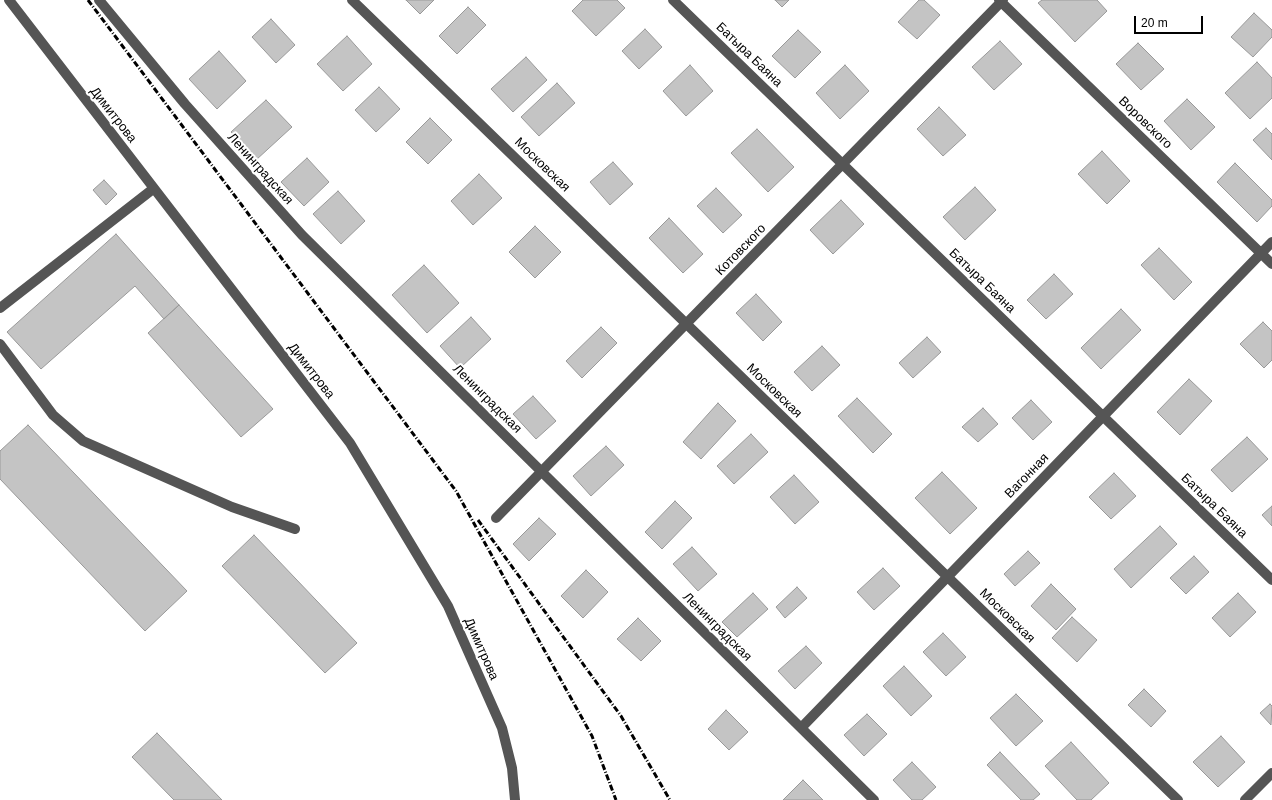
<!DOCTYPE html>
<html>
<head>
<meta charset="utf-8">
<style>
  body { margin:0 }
  #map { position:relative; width:1272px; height:800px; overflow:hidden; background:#fff; font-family:Helvetica,sans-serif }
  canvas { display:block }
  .scale { position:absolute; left:1134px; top:16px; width:69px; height:18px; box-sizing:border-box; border:2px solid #000; border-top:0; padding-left:5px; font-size:12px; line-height:14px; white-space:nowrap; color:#000; -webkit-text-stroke:3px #fff; paint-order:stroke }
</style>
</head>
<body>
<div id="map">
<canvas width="1272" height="800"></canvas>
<div class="scale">20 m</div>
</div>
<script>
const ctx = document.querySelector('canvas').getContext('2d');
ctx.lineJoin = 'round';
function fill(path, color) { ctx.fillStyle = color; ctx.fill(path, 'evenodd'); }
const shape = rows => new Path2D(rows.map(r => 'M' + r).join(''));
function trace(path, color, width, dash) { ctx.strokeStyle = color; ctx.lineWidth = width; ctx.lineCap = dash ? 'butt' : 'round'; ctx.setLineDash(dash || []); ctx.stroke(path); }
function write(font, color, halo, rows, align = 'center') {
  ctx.font = font + ' Helvetica,sans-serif'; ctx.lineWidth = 4; ctx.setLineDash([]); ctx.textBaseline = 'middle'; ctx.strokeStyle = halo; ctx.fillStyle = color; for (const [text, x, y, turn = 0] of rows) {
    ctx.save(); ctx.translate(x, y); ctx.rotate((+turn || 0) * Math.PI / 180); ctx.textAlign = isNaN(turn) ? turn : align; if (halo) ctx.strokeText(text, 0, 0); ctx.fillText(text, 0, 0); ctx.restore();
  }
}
const building = shape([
  [406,0,434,0,420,14,406,0],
  [583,0,617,0,625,8,596,36,572,11,583,0],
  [775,0,789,0,782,7,775,0],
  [919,0,924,0,940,15,917,39,898,22,919,0],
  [1042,0,1097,0,1107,11,1075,42,1038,3,1042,0],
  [468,7,486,25,457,54,439,36,468,7],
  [1254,13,1272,30,1272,37,1253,57,1231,37,1254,13],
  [271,19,295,45,276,63,252,37,271,19],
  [645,29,662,47,639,69,622,51,645,29],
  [798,30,821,52,795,78,772,56,798,30],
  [347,36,372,64,343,91,317,64,347,36],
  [1000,41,1022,64,994,90,972,67,1000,41],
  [1138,43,1164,69,1141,90,1116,64,1138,43],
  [219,51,246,81,217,109,189,79,219,51],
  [526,57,547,80,513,112,491,89,526,57],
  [1257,62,1272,78,1272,98,1250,119,1225,93,1257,62],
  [690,65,713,91,686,116,663,91,690,65],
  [845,65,869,91,840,119,816,93,845,65],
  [557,83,575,103,539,136,521,117,557,83],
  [379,87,400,109,376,132,355,110,379,87],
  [1187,99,1215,127,1191,150,1164,121,1187,99],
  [266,100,292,127,256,160,231,132,266,100],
  [939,107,966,135,943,156,917,129,939,107],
  [430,118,452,140,428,164,406,142,430,118],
  [1266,128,1272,134,1272,160,1253,140,1266,128],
  [757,129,794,167,768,192,731,153,757,129],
  [1102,151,1130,181,1107,204,1078,174,1102,151],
  [307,158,329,182,304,206,281,182,307,158],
  [613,162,633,184,610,205,590,182,613,162],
  [1235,163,1272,200,1272,206,1257,222,1217,182,1235,163],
  [479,174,502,198,473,225,451,201,479,174],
  [104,180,117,194,106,205,93,190,104,180],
  [975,187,996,210,965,240,943,217,975,187],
  [716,188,742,215,723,233,697,206,716,188],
  [338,191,365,221,341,244,313,214,338,191],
  [841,200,864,224,833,254,810,230,841,200],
  [669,218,703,254,683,273,649,238,669,218],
  [535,226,561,252,535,278,509,252,535,226],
  [116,234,179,305,164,319,135,286,41,369,7,332,116,234],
  [1159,248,1192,282,1174,300,1141,265,1159,248],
  [424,265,459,303,427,333,392,295,424,265],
  [1054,274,1073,294,1046,319,1027,300,1054,274],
  [756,294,782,322,763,341,736,313,756,294],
  [179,305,273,409,241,437,148,333,179,305],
  [1121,309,1141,330,1101,369,1081,348,1121,309],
  [471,317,491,339,460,368,440,346,471,317],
  [1263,322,1272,331,1272,360,1264,368,1240,344,1263,322],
  [601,327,617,343,582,378,566,361,601,327],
  [927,337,941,352,913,378,899,363,927,337],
  [822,346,840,365,812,391,794,372,822,346],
  [1189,379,1212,401,1180,435,1157,412,1189,379],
  [533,396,556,421,536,439,513,414,533,396],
  [857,398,892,434,873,453,838,416,857,398],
  [1031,400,1052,422,1033,440,1012,418,1031,400],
  [718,403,736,421,701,459,683,442,718,403],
  [983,408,998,424,978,442,962,427,983,408],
  [28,425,187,591,145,631,0,479,0,451,28,425],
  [751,434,768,452,734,484,717,466,751,434],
  [1247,437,1268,459,1232,492,1211,470,1247,437],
  [606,446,624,465,591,496,573,476,606,446],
  [942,472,977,508,950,534,915,498,942,472],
  [1114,473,1136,496,1111,519,1089,497,1114,473],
  [794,475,819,502,795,524,770,497,794,475],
  [675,501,692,518,662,549,645,532,675,501],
  [1272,506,1272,526,1262,515,1272,506],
  [539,518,556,534,529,561,513,544,539,518],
  [1160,526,1177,544,1131,588,1114,569,1160,526],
  [254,535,357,643,325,673,222,566,254,535],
  [692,547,717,574,698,591,673,564,692,547],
  [1028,551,1040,563,1015,586,1004,574,1028,551],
  [1194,556,1209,572,1186,594,1170,578,1194,556],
  [883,568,900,586,874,610,857,592,883,568],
  [586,570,608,592,583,618,561,596,586,570],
  [1051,584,1076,609,1056,630,1031,606,1051,584],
  [797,587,807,598,785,618,776,607,797,587],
  [753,593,768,609,737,637,722,622,753,593],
  [1238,593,1256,612,1230,637,1212,618,1238,593],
  [1072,617,1097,640,1077,662,1052,638,1072,617],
  [638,618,661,641,641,661,617,639,638,618],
  [943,633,966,657,946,676,923,652,943,633],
  [806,646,822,663,795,689,778,671,806,646],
  [904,666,932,696,911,716,883,686,904,666],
  [1144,689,1166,711,1151,727,1128,705,1144,689],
  [1016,694,1043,721,1016,746,990,718,1016,694],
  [1270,704,1272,706,1271,725,1260,713,1270,704],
  [726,710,748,732,729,750,708,729,726,710],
  [867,714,887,734,864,756,844,735,867,714],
  [157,733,222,800,174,800,132,757,157,733],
  [1221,736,1245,762,1218,787,1193,762,1221,736],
  [1071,742,1109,783,1091,800,1077,800,1045,766,1071,742],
  [1000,752,1040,794,1033,800,1021,800,987,765,1000,752],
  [912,762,936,787,922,800,912,800,893,780,912,762],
  [803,780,823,800,783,800,803,780]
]);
const minor = shape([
  [9,0,350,443,448,606,502,728,512,768,515,800],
  [99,0,185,104,302,235,874,800],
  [352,0,1178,800],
  [673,0,1272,580],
  [999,0,1272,264],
  [0,308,153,189],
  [0,344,53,415,83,441,232,507,295,529],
  [496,518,1003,0],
  [801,728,1272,242],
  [1245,800,1272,773]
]);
const rail = shape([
  [88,0,456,491,592,736,616,800],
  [478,520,621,716,670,800]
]);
const streetNames = [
  ["Батыра Баяна",749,55,44],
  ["Димитрова",113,115,52],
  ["Воровского",1145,123,44],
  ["Московская",542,165,44],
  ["Ленинградская",260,169,48],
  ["Котовского",741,250,-46],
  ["Батыра Баяна",982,281,44],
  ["Димитрова",311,371,52],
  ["Московская",774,391,44],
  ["Ленинградская",487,399,45],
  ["Вагонная",1027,476,-46],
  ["Батыра Баяна",1214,506,44],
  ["Московская",1007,616,44],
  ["Ленинградская",717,627,45],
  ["Димитрова",481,649,66]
];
fill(building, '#c4c4c4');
trace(building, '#999', 1);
trace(minor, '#555', 10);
trace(rail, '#000', 3, [6, 2, 1, 2]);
write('13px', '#000', '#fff', streetNames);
</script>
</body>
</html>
